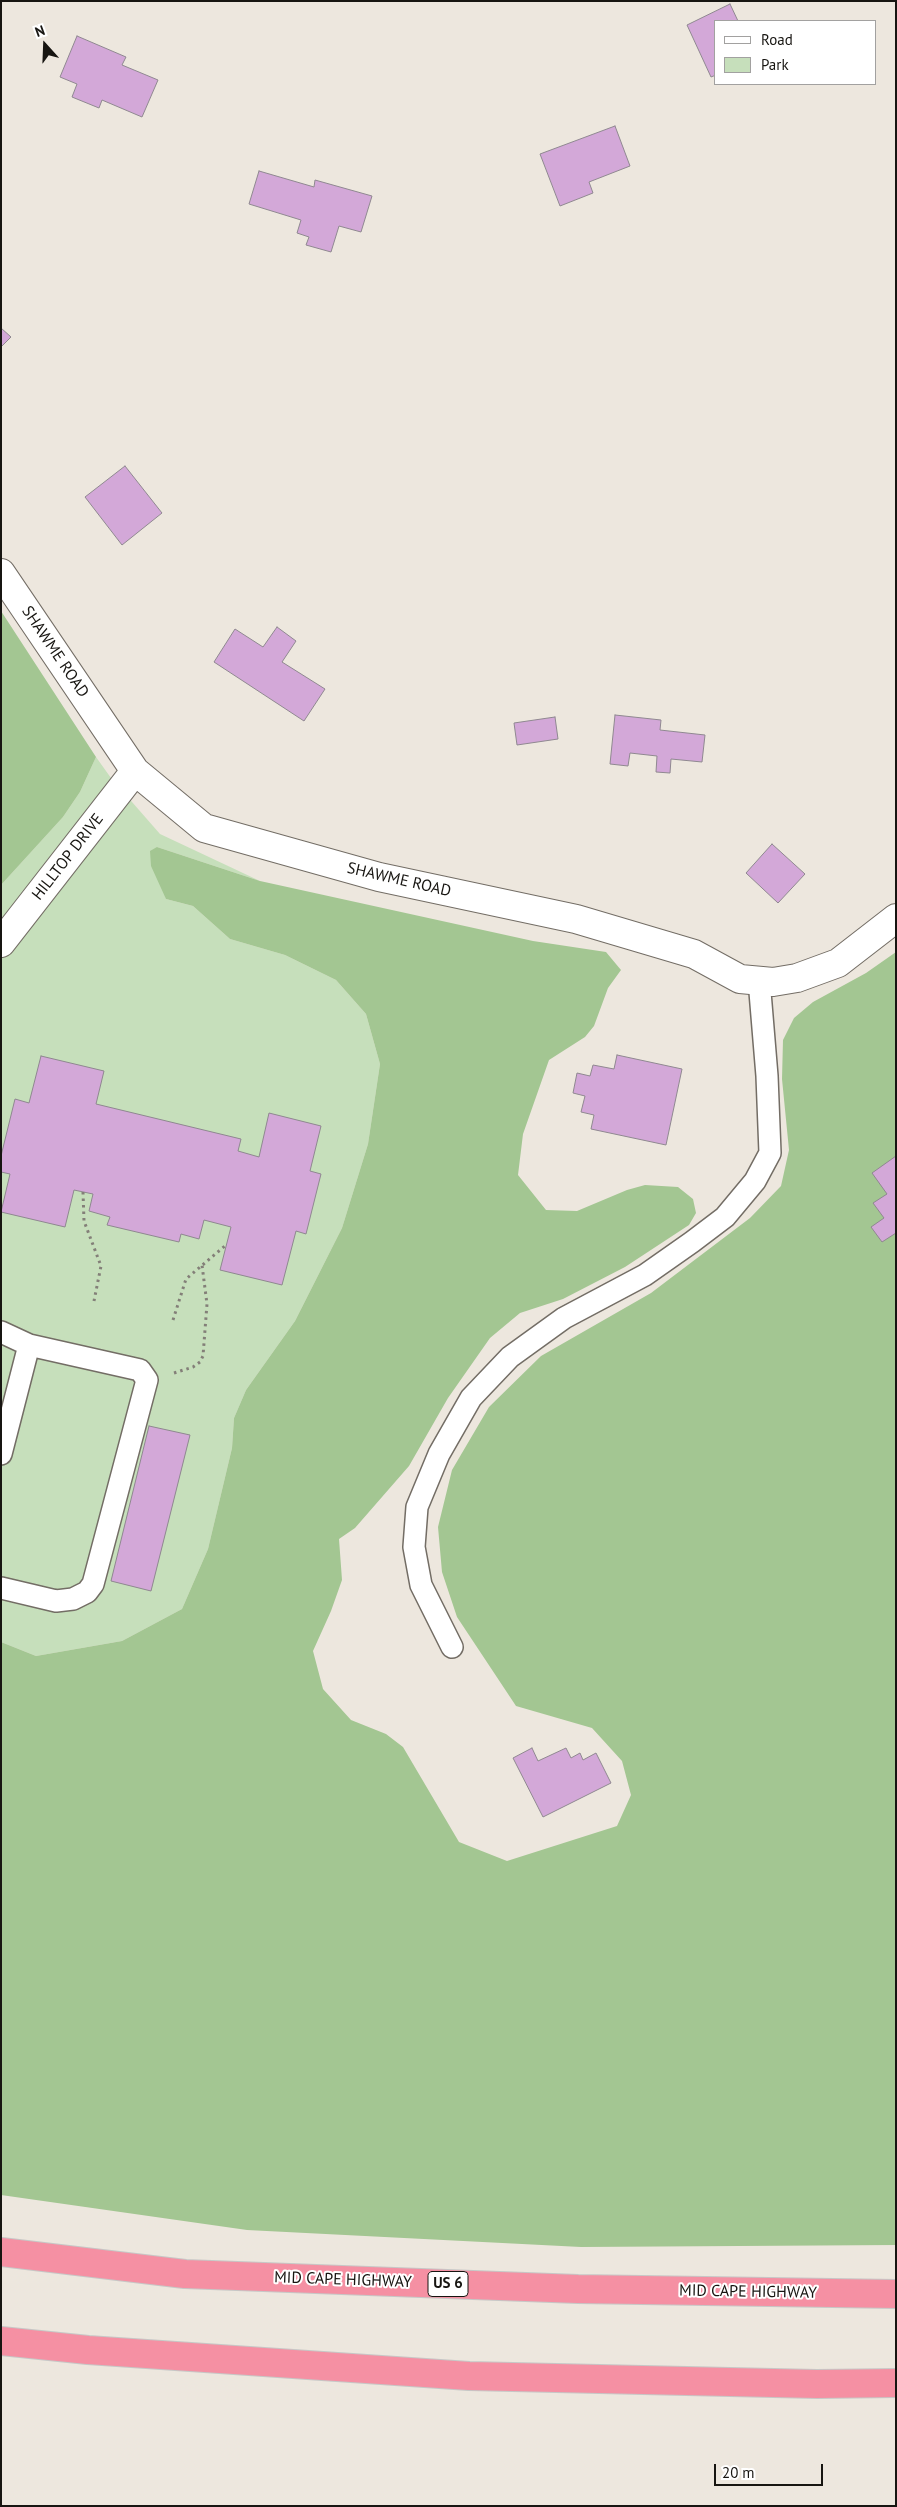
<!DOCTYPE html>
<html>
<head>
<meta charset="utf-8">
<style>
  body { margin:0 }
  #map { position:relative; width:897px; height:2507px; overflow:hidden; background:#ede7de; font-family:"PT Sans",sans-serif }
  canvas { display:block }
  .frame { position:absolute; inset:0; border:2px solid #171511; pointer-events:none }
  .legend { position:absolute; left:714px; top:20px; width:162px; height:65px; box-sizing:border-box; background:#fff; border:1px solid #a2a1a0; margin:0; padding:6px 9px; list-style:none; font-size:15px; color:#171511 }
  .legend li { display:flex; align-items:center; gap:10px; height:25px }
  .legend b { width:25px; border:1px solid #a2a1a0 }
  .north { position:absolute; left:20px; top:20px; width:50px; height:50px; -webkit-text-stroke:4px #fff; paint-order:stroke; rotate:340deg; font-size:14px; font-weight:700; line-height:20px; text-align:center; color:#171511 }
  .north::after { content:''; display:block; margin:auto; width:18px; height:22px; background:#171511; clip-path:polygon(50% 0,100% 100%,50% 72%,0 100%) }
  .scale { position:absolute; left:714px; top:2464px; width:109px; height:22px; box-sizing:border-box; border:2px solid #171511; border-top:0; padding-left:6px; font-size:15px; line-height:18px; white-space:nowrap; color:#171511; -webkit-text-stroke:4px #fff; paint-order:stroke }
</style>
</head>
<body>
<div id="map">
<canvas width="897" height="2507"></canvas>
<div class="frame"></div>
<ul class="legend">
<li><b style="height:6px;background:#fff"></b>Road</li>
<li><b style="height:14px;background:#c6dfbb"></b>Park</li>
</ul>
<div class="north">N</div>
<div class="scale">20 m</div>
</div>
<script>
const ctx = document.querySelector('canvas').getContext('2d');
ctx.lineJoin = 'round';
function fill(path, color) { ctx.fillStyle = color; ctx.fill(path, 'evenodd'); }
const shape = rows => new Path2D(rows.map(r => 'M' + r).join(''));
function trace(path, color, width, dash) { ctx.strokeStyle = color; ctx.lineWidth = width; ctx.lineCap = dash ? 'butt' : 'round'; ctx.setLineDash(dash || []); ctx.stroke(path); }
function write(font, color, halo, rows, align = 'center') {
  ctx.font = font + ' "PT Sans",sans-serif'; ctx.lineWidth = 4; ctx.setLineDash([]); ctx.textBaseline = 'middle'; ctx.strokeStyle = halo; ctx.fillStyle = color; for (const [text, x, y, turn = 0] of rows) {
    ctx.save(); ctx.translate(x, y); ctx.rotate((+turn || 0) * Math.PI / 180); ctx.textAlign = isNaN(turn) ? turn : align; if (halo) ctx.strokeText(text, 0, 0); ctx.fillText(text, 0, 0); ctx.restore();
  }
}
const green = shape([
  [96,757,111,778,160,834,260,881,157,847,166,899,193,906,230,939,285,955,336,980,366,1014,380,1064,368,1144,342,1228,295,1321,246,1390,234,1418,232,1448,208,1549,182,1609,122,1641,36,1656,1,1642,1,885,63,817,80,792]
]);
const forest = shape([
  [1,611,96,757,80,792,63,817,1,885],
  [157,847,260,881,533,941,606,952,621,970,608,988,594,1026,585,1037,549,1060,523,1134,518,1175,546,1210,577,1211,627,1190,645,1185,678,1187,693,1199,696,1213,689,1225,625,1267,563,1299,520,1313,490,1338,448,1398,409,1466,355,1528,339,1539,342,1580,331,1611,313,1651,323,1689,351,1720,386,1734,403,1747,459,1842,507,1861,617,1826,631,1795,622,1761,592,1728,516,1706,457,1617,442,1572,438,1527,452,1470,489,1407,541,1356,651,1293,750,1218,781,1186,789,1150,782,1079,783,1040,794,1018,813,1002,866,973,896,952,896,2245,581,2247,247,2230,1,2195,1,1642,36,1656,122,1641,182,1609,208,1549,232,1448,234,1418,246,1390,295,1321,342,1228,368,1144,380,1064,366,1014,336,980,285,955,230,939,193,906,166,899,151,866,150,851]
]);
const building = shape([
  [730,4,738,21,716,21,716,75,711,77,687,25,730,4],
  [77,36,126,57,122,65,158,80,142,117,102,100,99,108,72,97,77,84,60,77,77,36],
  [615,126,630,166,589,182,593,193,560,206,540,154,615,126],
  [259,171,314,187,315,180,372,196,361,232,339,226,331,252,306,245,309,237,297,233,301,220,249,204,259,171],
  [1,328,11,337,1,347,1,328],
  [125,466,162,513,122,545,85,497,125,466],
  [277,627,296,641,282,662,325,689,304,721,214,662,235,629,263,647,277,627],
  [615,715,661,720,660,730,705,735,702,762,671,759,670,773,656,772,657,756,630,753,628,766,610,764,615,715],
  [555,717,558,739,517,745,514,723,555,717],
  [772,844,805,874,778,903,746,873,772,844],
  [617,1055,682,1069,666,1145,591,1129,594,1115,581,1112,585,1096,573,1093,577,1073,590,1076,593,1065,614,1069,617,1055],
  [41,1056,104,1071,96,1104,241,1139,238,1151,259,1157,269,1113,321,1126,310,1171,321,1174,306,1234,296,1231,282,1285,220,1270,231,1227,204,1220,199,1239,181,1234,179,1242,107,1225,110,1217,89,1211,93,1194,74,1190,65,1227,1,1212,10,1174,1,1172,1,1156,15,1099,29,1103,41,1056],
  [896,1156,896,1233,882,1242,871,1227,884,1218,873,1203,887,1194,872,1173,896,1156],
  [149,1426,190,1435,151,1591,111,1581,149,1426],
  [532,1748,538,1761,566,1748,571,1758,580,1753,583,1760,596,1753,611,1783,543,1817,513,1758,532,1748]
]);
const path = shape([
  [83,1192,84,1221,101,1266,94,1301],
  [173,1320,186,1279,226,1245],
  [174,1373,193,1367,200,1362,203,1356,207,1304,202,1265]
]);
const service = shape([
  [1,1332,29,1345,140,1370,147,1380,93,1584,87,1592,73,1599,56,1601,1,1588],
  [1,1454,29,1345],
  [452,1647,421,1585,414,1547,417,1507,439,1454,471,1398,510,1357,564,1318,645,1275,692,1242,725,1217,755,1181,770,1153,767,1076,759,980]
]);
const minor = shape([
  [1,573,135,771,204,828,379,877,576,919,694,954,740,979,773,982,797,978,838,963,896,918],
  [1,943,135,771]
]);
const motorway = shape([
  [1,2252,185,2274,578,2289,896,2294],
  [1,2341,88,2350,469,2376,817,2384,896,2383]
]);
const shields = [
  [448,2284,40]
];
const shieldNames = [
  ["US 6",448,2284]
];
const streetNames = [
  ["SHAWME ROAD",55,652,56],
  ["HILLTOP DRIVE",68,857,-52],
  ["SHAWME ROAD",399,880,13],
  ["MID CAPE HIGHWAY",343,2280,2],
  ["MID CAPE HIGHWAY",748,2292,1]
];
fill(green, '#c6dfbb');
fill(forest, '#a3c692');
fill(building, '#d3a8d8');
trace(building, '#8f8890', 1);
trace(service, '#736d65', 24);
trace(minor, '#736d65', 30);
trace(motorway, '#c7c7c6', 30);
trace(path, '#837f78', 3, [2.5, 4]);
trace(service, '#fff', 21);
trace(minor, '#fff', 28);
trace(motorway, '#f590a3', 28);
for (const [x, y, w] of shields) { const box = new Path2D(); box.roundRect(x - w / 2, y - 12.5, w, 25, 4); ctx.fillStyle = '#fff'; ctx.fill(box); trace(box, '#171511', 1); }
write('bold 15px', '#171511', null, shieldNames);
write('16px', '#171511', '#fff', streetNames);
</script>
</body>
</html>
